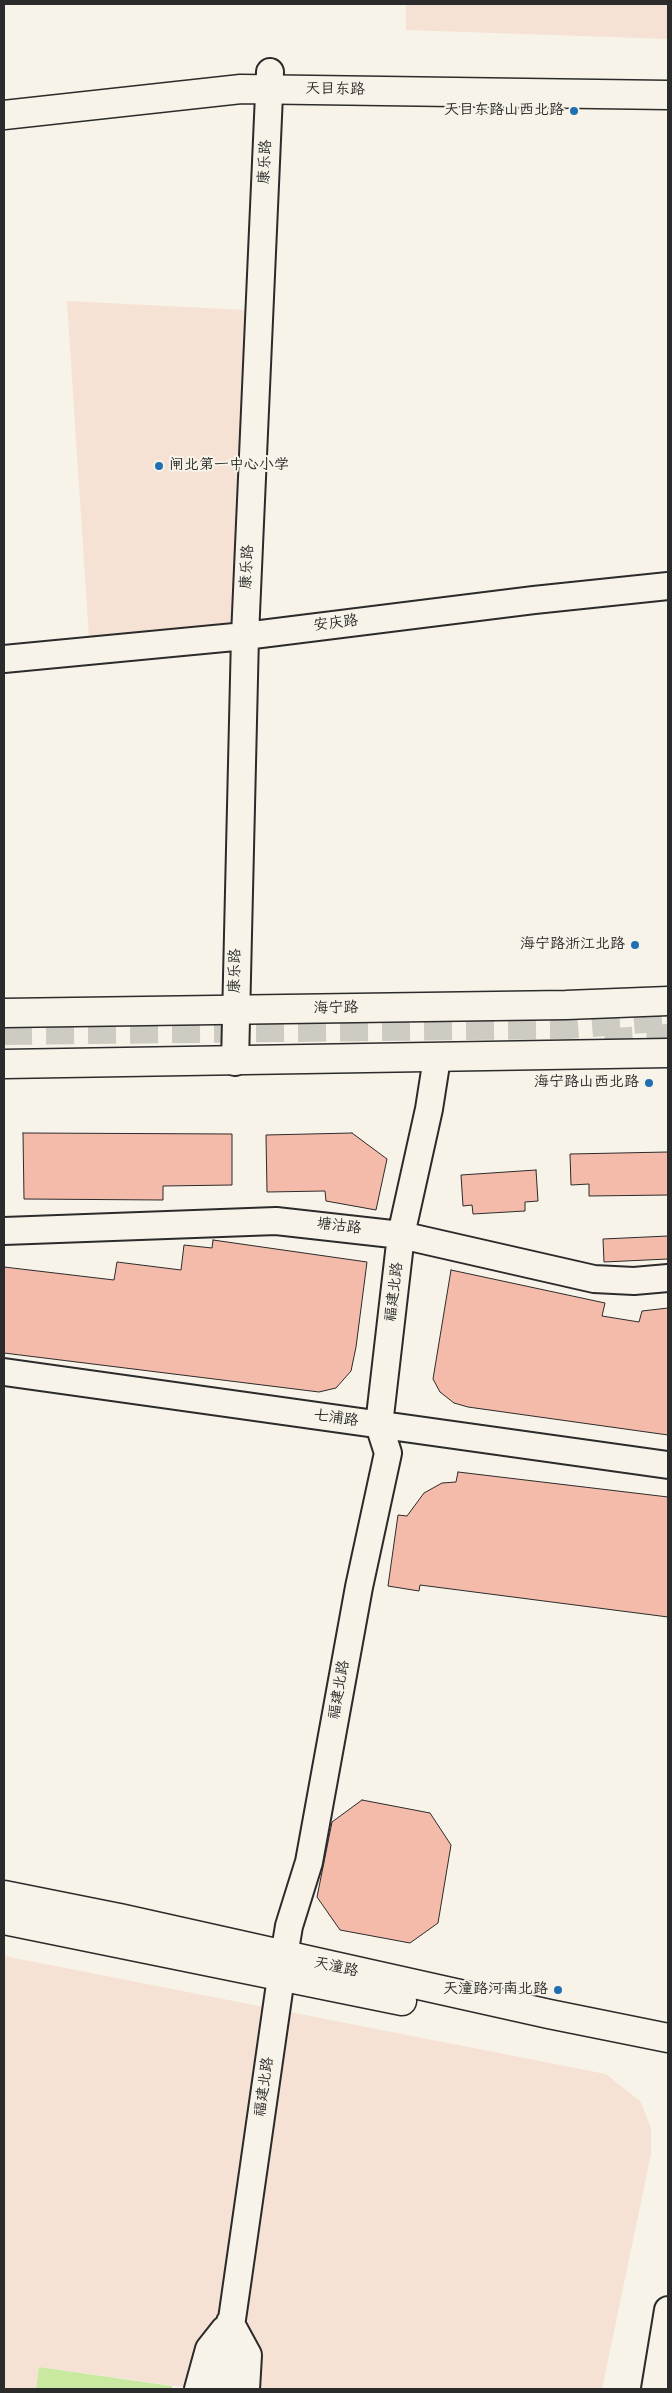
<!DOCTYPE html>
<html>
<head>
<meta charset="utf-8">
<style>
  body { margin:0 }
  #map { position:relative; width:672px; height:2393px; overflow:hidden; background:#f7f3e8; font-family:Mynerve,sans-serif }
  canvas { display:block }
  .frame { position:absolute; inset:0; border:5px solid #2b2b2b; pointer-events:none }
</style>
</head>
<body>
<div id="map">
<canvas width="672" height="2393"></canvas>
<div class="frame"></div>
</div>
<script>
const ctx = document.querySelector('canvas').getContext('2d');
ctx.lineJoin = 'round';
function fill(path, color) { ctx.fillStyle = color; ctx.fill(path, 'evenodd'); }
const shape = rows => new Path2D(rows.map(r => 'M' + r).join(''));
function trace(path, color, width, dash) { ctx.strokeStyle = color; ctx.lineWidth = width; ctx.lineCap = dash ? 'butt' : 'round'; ctx.setLineDash(dash || []); ctx.stroke(path); }
function write(font, color, halo, rows, align = 'center') {
  ctx.font = font + ' Mynerve,"LXGW WenKai TC",sans-serif'; ctx.lineWidth = 4; ctx.setLineDash([]); ctx.textBaseline = 'middle'; ctx.strokeStyle = halo; ctx.fillStyle = color; for (const [text, x, y, turn = 0] of rows) {
    ctx.save(); ctx.translate(x, y); ctx.rotate((+turn || 0) * Math.PI / 180); ctx.textAlign = isNaN(turn) ? turn : align; if (halo) ctx.strokeText(text, 0, 0); ctx.fillText(text, 0, 0); ctx.restore();
  }
}
const built = shape([
  [406,4,668,4,668,39,406,30],
  [67,301,245,310,234,622,89,638],
  [4,1956,606,2074,641,2102,651,2128,651,2154,602,2389,198,2389,39,2367,36,2389,4,2389]
]);
const green = shape([
  [39,2367,172,2386,172,2389,36,2389]
]);
const building = shape([
  [23,1133,232,1134,232,1185,163,1186,163,1200,24,1199,23,1133],
  [352,1133,387,1159,376,1210,326,1201,325,1191,267,1192,266,1135,352,1133],
  [668,1152,668,1195,589,1196,589,1184,571,1185,570,1154,668,1152],
  [536,1170,538,1201,525,1202,525,1211,473,1214,472,1205,463,1206,461,1175,536,1170],
  [668,1236,668,1259,604,1262,603,1239,668,1236],
  [213,1240,367,1262,356,1347,351,1371,336,1388,319,1392,4,1353,4,1267,114,1280,117,1262,181,1270,184,1245,212,1248,213,1240],
  [451,1270,605,1303,602,1316,639,1322,642,1311,668,1308,668,1435,468,1407,454,1403,440,1392,433,1379,451,1270],
  [458,1472,668,1497,668,1617,420,1585,419,1591,388,1586,398,1515,407,1516,424,1493,442,1483,456,1482,458,1472],
  [362,1800,430,1813,451,1845,438,1923,410,1943,340,1930,317,1897,332,1822,362,1800]
]);
const highwayTunnel = shape([
  [4,1031,569,1025,668,1017],
  [605,1043,668,1038]
]);
const minor = shape([
  [4,659,245,636,534,600,668,586],
  [235,1062,245,636,270,72],
  [4,1231,276,1221,401,1235,594,1279,634,1281,668,1278],
  [4,1372,668,1465],
  [230,2322,248,2355,246,2389],
  [198,2389,209,2349,224,2330],
  [222,2389,284,1956,289,1926,309,1862,359,1587,388,1453,379,1425,401,1235,429,1109,437,1058],
  [655,2389,668,2310]
]);
const major = shape([
  [4,115,241,89,668,95],
  [4,1013,566,1005,668,1001],
  [4,1064,668,1053],
  [4,1895,119,1918,549,2014,668,2038],
  [4,1920,402,2001]
]);
const markers = [
  [574,111,5,"#1f6fb2"],
  [159,466,5,"#1f6fb2"],
  [635,945,5,"#1f6fb2"],
  [649,1083,5,"#1f6fb2"],
  [558,1990,5,"#1f6fb2"]
];
const streetNames = [
  ["天目东路",335,90,1],
  ["康乐路",266,162,-87],
  ["康乐路",248,567,-87],
  ["安庆路",336,624,-7],
  ["康乐路",236,971,-89],
  ["海宁路",336,1009,-1],
  ["塘沽路",339,1227,7],
  ["福建北路",395,1292,-83],
  ["七浦路",336,1419,8],
  ["福建北路",340,1690,-80],
  ["天潼路",336,1968,12],
  ["福建北路",265,2087,-82]
];
const poiNames = [
  ["天目东路山西北路",564,111],
  ["闸北第一中心小学",169,466,"left"],
  ["海宁路浙江北路",625,945],
  ["海宁路山西北路",639,1083],
  ["天潼路河南北路",548,1990]
];
fill(built, '#f6e2d5');
fill(green, '#c9e9a0');
fill(building, '#f4bbaa');
trace(building, '#2b2b2b', 1);
trace(highwayTunnel, '#cecbc2', 28, [28, 14]);
trace(minor, '#2b2b2b', 30);
trace(major, '#2b2b2b', 31);
trace(minor, '#f7f3e8', 26);
trace(major, '#f7f3e8', 28);
for (const [x, y, r, color] of markers) { const dot = new Path2D(); dot.arc(x, y, r, 0, 2 * Math.PI); ctx.fillStyle = color; ctx.fill(dot); trace(dot, '#f7f3e8', 2); }
write('15px', '#2b2b2b', '#f7f3e8', streetNames);
write('15px', '#2b2b2b', '#f7f3e8', poiNames, 'right');
</script>
</body>
</html>
